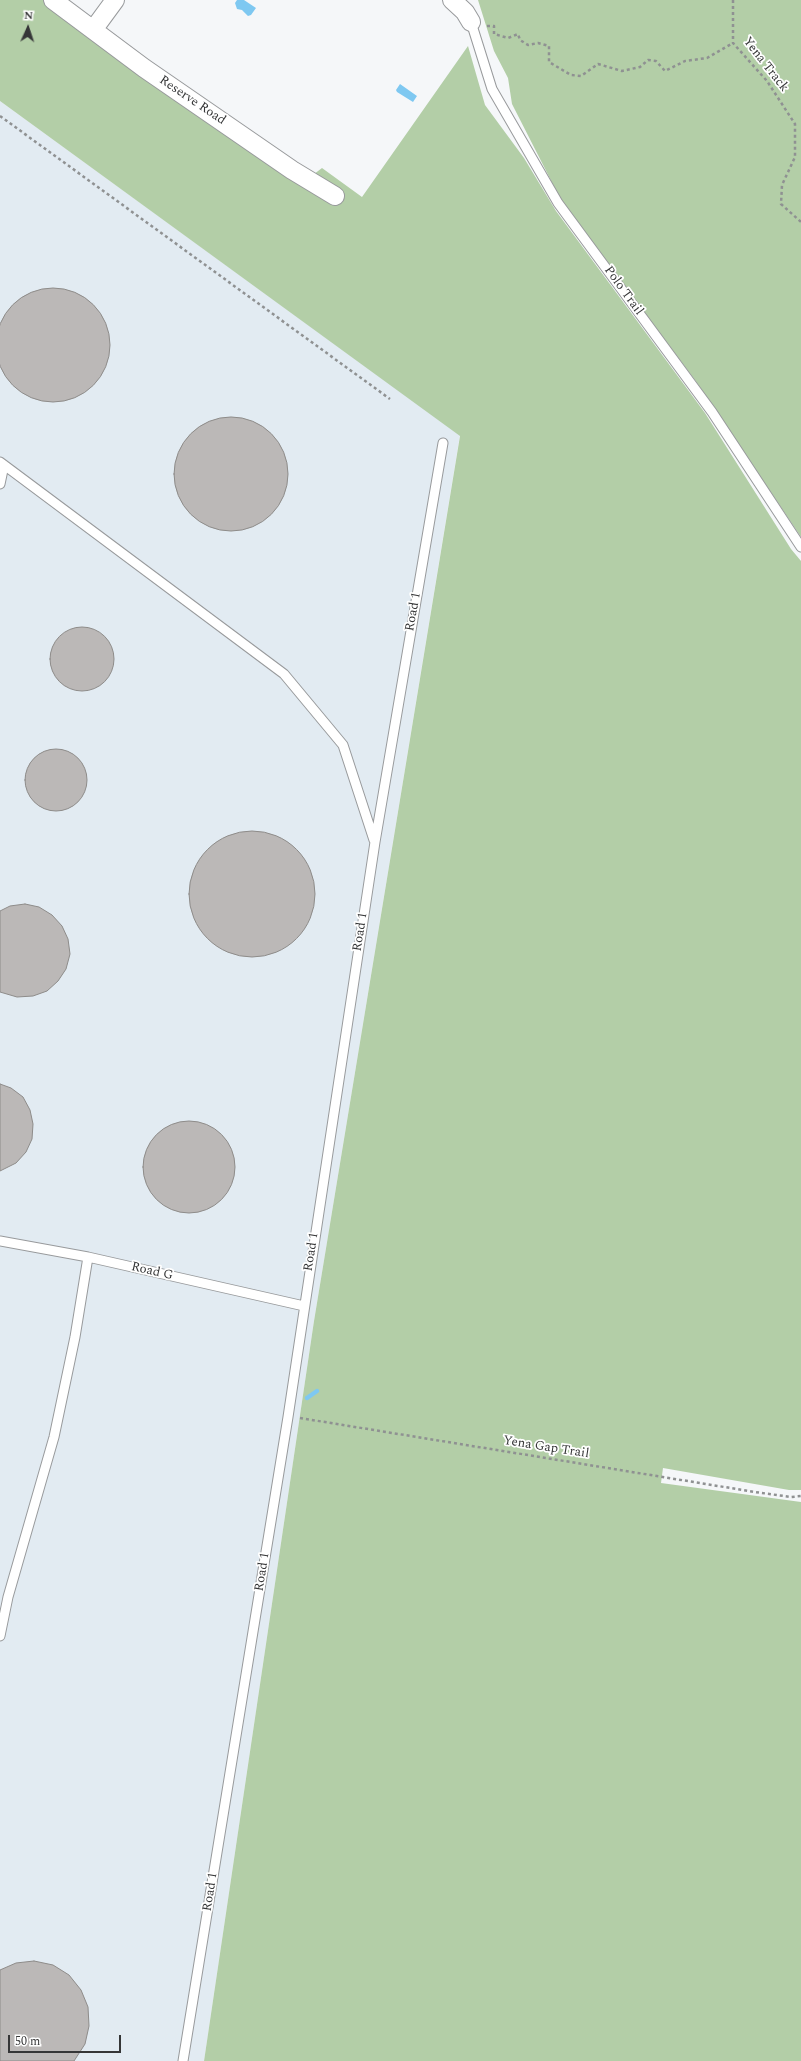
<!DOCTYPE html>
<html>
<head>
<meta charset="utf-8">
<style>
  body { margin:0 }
  #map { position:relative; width:801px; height:2061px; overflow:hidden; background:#f5f7f9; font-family:Spectral,serif }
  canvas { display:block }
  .north { position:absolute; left:8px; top:8px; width:40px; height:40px; -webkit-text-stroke:3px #fff; paint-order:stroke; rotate:3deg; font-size:11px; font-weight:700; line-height:16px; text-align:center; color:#353637 }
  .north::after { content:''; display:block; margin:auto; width:14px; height:18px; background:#353637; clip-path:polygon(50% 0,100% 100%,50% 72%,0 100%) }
  .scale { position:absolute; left:8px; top:2035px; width:113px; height:18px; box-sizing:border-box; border:2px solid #353637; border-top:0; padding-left:5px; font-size:12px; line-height:14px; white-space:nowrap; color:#353637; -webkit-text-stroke:3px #fff; paint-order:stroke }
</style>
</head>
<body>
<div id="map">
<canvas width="801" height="2061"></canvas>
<div class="north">N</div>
<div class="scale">50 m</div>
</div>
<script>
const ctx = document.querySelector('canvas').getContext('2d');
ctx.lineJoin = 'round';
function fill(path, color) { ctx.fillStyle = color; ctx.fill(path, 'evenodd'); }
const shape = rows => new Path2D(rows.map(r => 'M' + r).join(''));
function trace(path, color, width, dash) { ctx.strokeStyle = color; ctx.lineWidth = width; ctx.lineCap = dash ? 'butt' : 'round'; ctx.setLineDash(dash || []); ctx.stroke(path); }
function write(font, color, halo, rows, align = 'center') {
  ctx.font = font + ' Spectral,serif'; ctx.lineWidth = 3.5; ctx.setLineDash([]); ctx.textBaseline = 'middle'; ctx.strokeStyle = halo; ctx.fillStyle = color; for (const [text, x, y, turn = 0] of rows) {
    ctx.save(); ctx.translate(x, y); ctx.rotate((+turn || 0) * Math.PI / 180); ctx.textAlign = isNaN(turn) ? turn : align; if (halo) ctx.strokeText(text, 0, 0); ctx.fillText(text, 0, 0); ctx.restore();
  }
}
const built = shape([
  [0,101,460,435,314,1321,204,2061,0,2061]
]);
const green = shape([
  [0,0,44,0,301,184,322,168,362,197,468,46,485,105,524,158,556,211,705,413,791,549,801,561,801,1490,789,1490,663,1468,661,1483,801,1502,801,2061,204,2061,314,1321,460,436,0,101],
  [478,0,801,0,801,537,695,380,564,206,512,104,508,78,494,51]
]);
const water = shape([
  [237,0,244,0,256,8,251,15,248,16,242,10,237,9,235,3],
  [400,84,417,96,413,102,397,92,396,90]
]);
const stream = shape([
  [307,1398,317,1391]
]);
const building = shape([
  '-4 345a57 57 0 1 1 114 0a57 57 0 1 1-114 0Z',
  '174 474a57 57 0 1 1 114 0a57 57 0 1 1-114 0Z',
  '50 659a32 32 0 1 1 64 0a32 32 0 1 1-64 0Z',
  '25 780a31 31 0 1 1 62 0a31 31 0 1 1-62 0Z',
  '189 894a63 63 0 1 1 126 0a63 63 0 1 1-126 0Z',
  [25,904,39,907,52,915,62,926,68,939,70,954,66,969,58,981,47,991,33,996,17,997,0,992,0,911,10,906,25,904],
  [0,1084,11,1088,23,1097,30,1110,33,1124,32,1139,26,1152,16,1163,0,1171,0,1084],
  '143 1167a46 46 0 1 1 92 0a46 46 0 1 1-92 0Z',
  [34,1961,53,1965,69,1975,81,1990,88,2007,89,2026,85,2044,74,2061,0,2061,0,1970,16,1963,34,1961]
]);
const path = shape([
  [733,0,733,43,767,81,795,124,795,157,782,185,781,204,801,222],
  [487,26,494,26,494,34,508,38,518,34,520,40,528,45,538,43,549,46,549,62,571,75,581,76,598,64,622,71,640,67,648,60,656,61,665,71,685,61,707,58,733,43],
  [0,116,390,399],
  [300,1418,755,1492,791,1497,801,1496]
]);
const lane = shape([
  [471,22,492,89,558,203,712,412,801,547],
  [0,462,284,674,343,745,374,840],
  [0,484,4,465],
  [0,1241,88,1257,304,1306],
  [0,1636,8,1597,54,1437,75,1337,88,1257],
  [183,2061,288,1417,375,842,443,443]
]);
const street = shape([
  [53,0,144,68,292,170,335,196],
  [452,0,465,12,471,22],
  [93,30,115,0]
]);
const streetNames = [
  ["Yena Track",765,65,52],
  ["Reserve Road",192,101,34],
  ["Polo Trail",623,291,54],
  ["Road 1",414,612,-80],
  ["Road 1",361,932,-81],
  ["Road 1",312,1252,-81],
  ["Road G",152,1272,13],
  ["Yena Gap Trail",546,1448,9],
  ["Road 1",263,1572,-81],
  ["Road 1",211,1892,-81]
];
fill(built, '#e2ebf2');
fill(green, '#b3cea7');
fill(water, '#7ec8f1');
trace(stream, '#7ec8f1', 4.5);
fill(building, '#bbb8b7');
trace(building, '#8e8c8a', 1);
trace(lane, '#989a9c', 11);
trace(street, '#989a9c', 20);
trace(path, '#8f9192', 2.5, [3, 3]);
trace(lane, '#fff', 9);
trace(street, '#fff', 18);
write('13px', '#353637', '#fff', streetNames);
</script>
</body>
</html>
